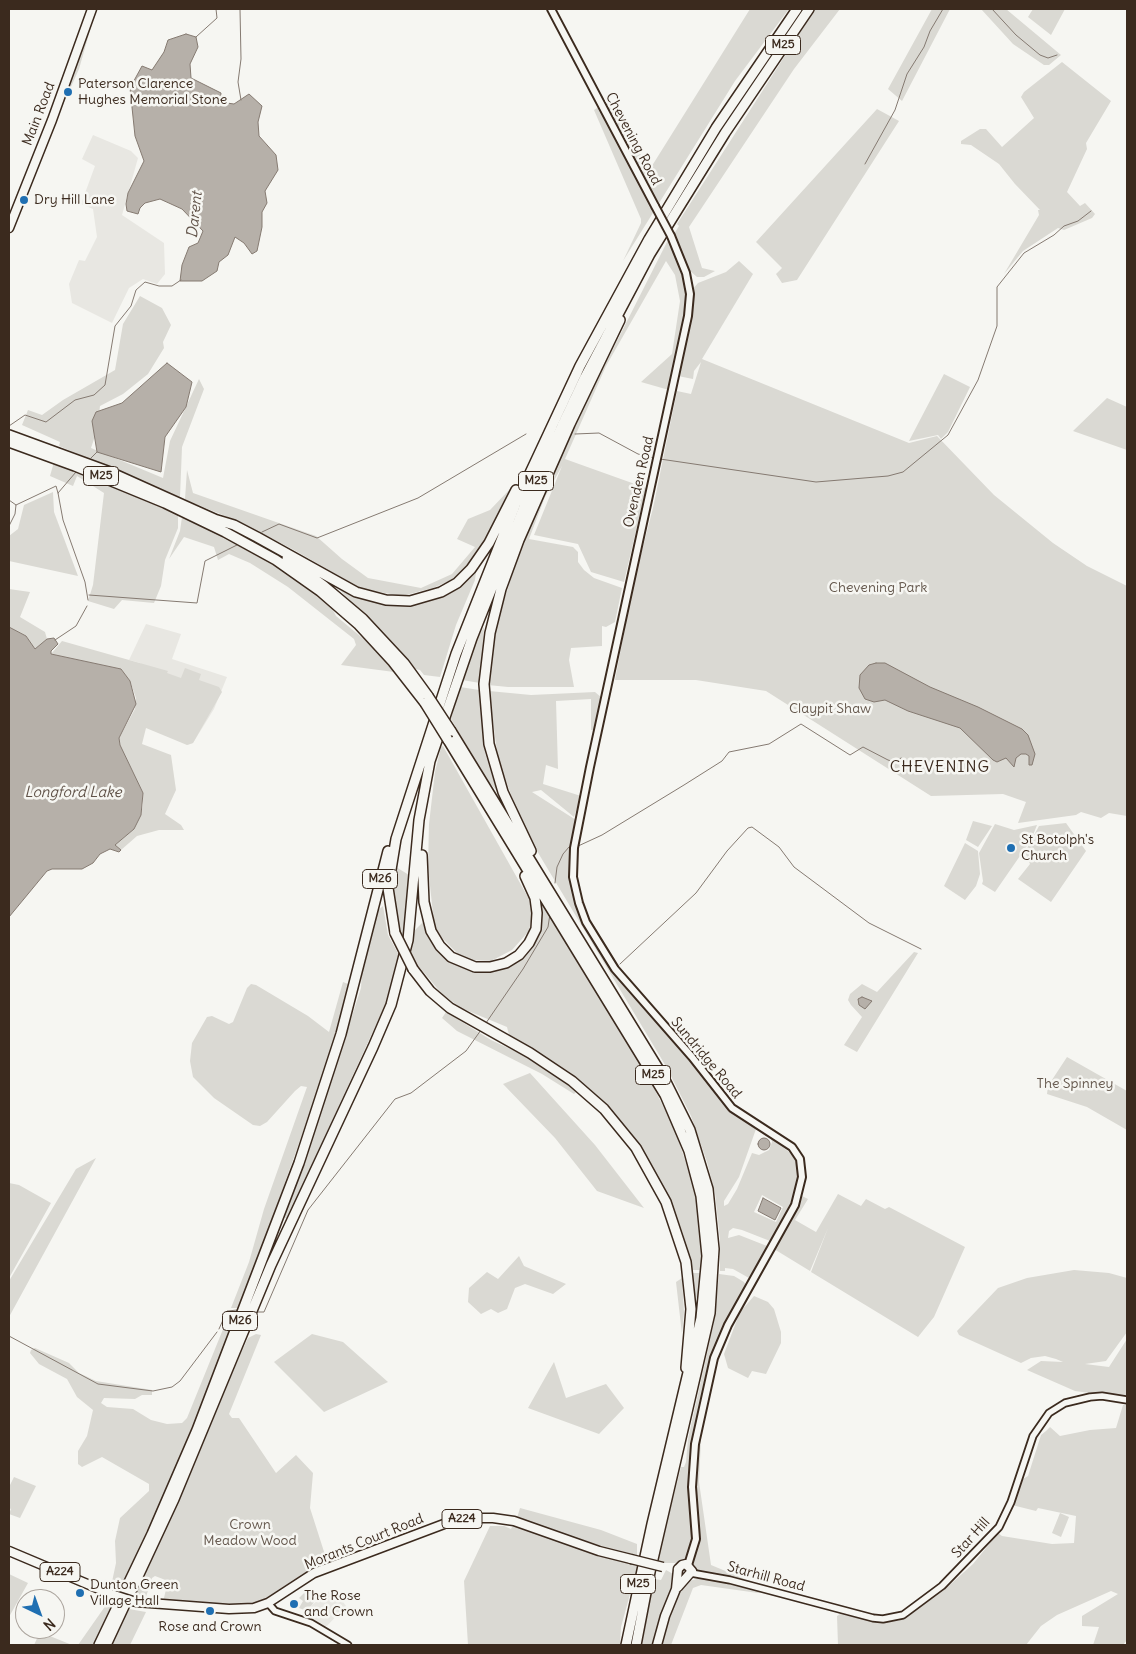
<!DOCTYPE html>
<html>
<head>
<meta charset="utf-8">
<style>
  body { margin:0 }
  #map { position:relative; width:1136px; height:1654px; overflow:hidden; background:#f6f6f2; font-family:Delius,sans-serif }
  canvas { display:block }
  .frame { position:absolute; inset:0; border:10px solid #3b2a1e; pointer-events:none }
  .north { position:absolute; left:15px; top:1589px; width:50px; height:50px; box-sizing:border-box; background:#f6f6f2; border:1px solid #aba49d; border-radius:50%; rotate:138deg; font-size:14px; font-weight:700; line-height:20px; text-align:center; color:#3b2a1e }
  .north::after { content:''; display:block; margin:auto; width:18px; height:22px; background:#1f6fb2; clip-path:polygon(50% 0,100% 100%,50% 72%,0 100%) }
</style>
</head>
<body>
<div id="map">
<canvas width="1136" height="1654"></canvas>
<div class="frame"></div>
<div class="north">N</div>
</div>
<script>
const ctx = document.querySelector('canvas').getContext('2d');
ctx.lineJoin = 'round';
function fill(path, color) { ctx.fillStyle = color; ctx.fill(path, 'evenodd'); }
const shape = rows => new Path2D(rows.map(r => 'M' + r).join(''));
function trace(path, color, width, dash) { ctx.strokeStyle = color; ctx.lineWidth = width; ctx.lineCap = dash ? 'butt' : 'round'; ctx.setLineDash(dash || []); ctx.stroke(path); }
function write(font, color, halo, rows, align = 'center') {
  ctx.font = font + ' Delius,sans-serif'; ctx.lineWidth = 5; ctx.setLineDash([]); ctx.textBaseline = 'middle'; ctx.strokeStyle = halo; ctx.fillStyle = color; for (const [text, x, y, turn = 0] of rows) {
    ctx.save(); ctx.translate(x, y); ctx.rotate((+turn || 0) * Math.PI / 180); ctx.textAlign = isNaN(turn) ? turn : align; if (halo) ctx.strokeText(text, 0, 0); ctx.fillText(text, 0, 0); ctx.restore();
  }
}
const built = shape([
  [93,135,131,151,138,158,122,215,164,243,165,274,157,284,143,279,129,288,112,323,72,303,69,284,79,260,85,261,97,237,93,209,81,204,95,166,82,159],
  [146,624,181,634,172,659,227,677,214,709,193,743,187,745,140,663,129,660],
  [333,1588,346,1606,325,1628,305,1617,312,1605]
]);
const green = shape([
  [750,9,789,9,735,81,623,261,641,223,641,219,594,110,607,102,650,169],
  [815,9,840,9,794,69,689,227,702,268,715,271,704,277,697,277,689,270,674,234,679,226,677,224],
  [932,9,950,9,902,101,888,89],
  [981,9,1006,9,1061,55,1049,65,1044,65,1013,44],
  [1033,9,1065,9,1051,35,1028,17],
  [91,19,93,20,79,69,58,116],
  [1062,62,1111,101,1086,143,1087,149,1067,192,1080,206,1085,203,1095,214,1092,218,1064,230,1058,228,1023,251,1004,274,1039,215,1038,210,1040,210,1015,184,999,164,971,145,961,144,961,141,980,129,986,129,1002,147,1034,118,1021,97,1024,92],
  [877,109,899,121,797,280,782,283,776,274,782,268,756,242],
  [668,240,684,273,687,304,669,390,641,382,672,354,680,301,675,275,666,261,606,366,565,459,646,488,624,582,591,572,578,544,534,535,562,466,545,497,529,539,573,547,578,552,578,562,584,570,594,578,622,588,615,622,606,627,602,626,602,646,571,648,569,660,574,687,508,687,488,685,489,666,496,625,520,551,569,436],
  [739,261,753,274,702,359,909,443,937,436,994,495,1053,543,1087,566,1127,586,1127,816,1109,813,1101,818,1081,812,1076,815,1018,823,1026,802,1003,794,931,796,766,691,696,680,615,680,633,585,653,508,677,391,691,394,701,362,694,371,693,379,678,376,692,290,698,283,726,272],
  [140,296,162,308,171,325,163,342,164,348,148,374,123,394,100,406,97,430,91,448,163,478,170,441,199,379,204,389,182,447,180,497,59,446,60,442,22,425,28,410,42,415,63,400,115,370,123,324],
  [944,374,970,387,948,432,941,439,938,435,909,441],
  [1107,398,1127,407,1127,450,1073,431],
  [54,462,178,515,178,528,165,560,161,586,154,603,122,600,114,609,88,601,93,585,104,493,77,476,73,486,50,476],
  [187,470,193,493,316,536,342,559,368,578,421,588,452,574,475,547,457,539,468,519,490,510,511,488,479,553,464,570,449,581,433,588,402,596,362,589,294,550,240,522,188,501,185,499],
  [53,492,54,512,78,576,9,561,9,536,18,529,24,505],
  [182,517,277,566,309,588,332,608,336,616,372,646,394,672,341,665,356,645,354,639,288,587,250,563,229,554,218,560,214,547,184,537,169,559,180,531],
  [476,572,475,580,456,625,440,677,424,675,420,670,415,669,338,588,380,604,412,605,444,596,459,586],
  [9,589,30,592,20,617,45,632,47,639,35,649,26,636,9,627],
  [484,627,480,683,462,680,475,642],
  [62,641,168,671,167,673,181,678,185,668,201,674,199,680,219,687,222,692,193,743,187,745,146,728,142,744,171,755,176,790,165,814,181,825,184,830,159,830,137,836,121,850,115,845,134,829,141,815,143,804,143,793,120,745,119,738,135,709,136,698,130,681,121,669,51,654],
  [460,687,479,690,485,753,497,791,488,781,451,719],
  [489,691,531,695,595,692,602,698,596,730,591,730,591,699,556,701,558,769,546,765,543,784,581,796,574,817,541,790,532,792,576,820,569,853,569,880,581,918,603,955,625,986,687,1056,730,1112,756,1129,739,1177,724,1201,724,1206,728,1204,737,1189,752,1153,759,1155,769,1150,772,1142,771,1138,793,1155,798,1163,796,1192,770,1241,742,1230,733,1228,729,1231,728,1238,739,1235,767,1246,749,1278,733,1269,725,1268,725,1271,720,1271,720,1240,715,1193,707,1162,691,1116,667,1068,534,846,518,814,498,759],
  [762,1195,783,1207,776,1222,754,1212],
  [443,746,529,899,532,916,529,931,512,950,491,961,471,960,458,954,437,933,434,923,428,867,429,824,435,772,441,747],
  [973,821,992,826,978,847,966,840],
  [1066,823,1086,851,1051,902,1018,879,1030,864,1025,852,1039,826],
  [995,824,1014,830,1037,825,1031,840,995,892,982,884,983,881,979,853],
  [965,843,978,851,980,874,976,886,965,900,944,886],
  [395,859,396,867,409,875,403,942,392,894],
  [540,900,645,1071,674,1127,696,1193,701,1247,701,1270,691,1270,683,1234,670,1199,643,1151,611,1111,571,1073,509,1035,507,1027,461,1008,442,994,416,963,412,962,409,955,414,931,424,921,429,935,437,947,453,963,475,971,490,971,507,967,524,955],
  [383,906,388,935,400,957,386,1003,287,1219,284,1217,285,1212,323,1106,313,1104,240,1308,231,1308,249,1262,264,1209,307,1087,301,1086,295,1091,267,1122,260,1126,253,1125,214,1098,193,1077,190,1061,192,1043,207,1017,212,1016,229,1024,233,1022,247,988,251,984,256,985,308,1016,329,1032,343,982,348,984,347,995,336,1037,344,1041,361,988,362,970,376,912],
  [914,952,918,953,857,1052,844,1045,862,1017,851,1005,848,1000,850,994,862,984,877,992],
  [446,1012,491,1040,523,1055,577,1091,574,1094,542,1074,457,1031,442,1018],
  [1067,1057,1127,1091,1127,1130,1087,1107,1047,1094,1048,1086],
  [530,1073,595,1145,644,1208,597,1191,555,1138,503,1084],
  [96,1158,9,1317,9,1281,76,1169],
  [9,1183,19,1185,51,1203,9,1278],
  [838,1194,861,1206,866,1199,885,1209,889,1207,965,1247,934,1317,918,1337,811,1272,828,1228,810,1271,774,1249,802,1196,808,1199,795,1220,816,1232],
  [519,1256,524,1266,566,1284,553,1294,525,1284,515,1288,507,1309,498,1313,491,1309,481,1314,468,1302,469,1288,487,1272,498,1279],
  [1074,1270,1109,1273,1127,1278,1127,1332,1106,1361,1085,1364,1109,1367,1127,1339,1127,1398,1075,1391,1027,1370,1041,1361,1063,1362,1056,1359,1045,1356,1031,1358,1021,1363,959,1335,957,1331,998,1288,1027,1278],
  [691,1273,700,1273,700,1290,696,1299],
  [719,1274,734,1276,744,1282,747,1287,718,1339,706,1379,693,1436,689,1469,693,1533,690,1551,683,1560,675,1563,665,1563,657,1561,681,1467,684,1467,686,1462,688,1439,714,1322],
  [682,1278,684,1312,682,1334,676,1282],
  [754,1296,768,1302,774,1309,781,1332,781,1343,766,1374,752,1371,748,1378,728,1368,724,1354,740,1312],
  [230,1312,238,1312,184,1450,119,1594,110,1591,116,1563,115,1541,120,1518,149,1491,149,1484,102,1457,82,1467,78,1464,78,1451,87,1436,93,1410,77,1397,67,1379,39,1364,30,1353,31,1350,35,1348,69,1363,79,1373,96,1381,152,1390,152,1395,142,1395,135,1399,104,1398,101,1403,107,1407,133,1409,151,1420,167,1424,182,1423,187,1418],
  [256,1334,261,1335,229,1414,232,1418,239,1418,276,1473,296,1455,313,1473,310,1508,327,1561,263,1602,248,1605,163,1602,168,1581,155,1576,152,1578,145,1600,135,1597,190,1475,240,1355,248,1338],
  [312,1334,343,1342,388,1382,324,1412,274,1362],
  [554,1362,566,1398,606,1384,624,1408,599,1434,528,1408],
  [1123,1405,1127,1405,1127,1640,1123,1645,1093,1645,1099,1627,1082,1626,1082,1616,1118,1594,1111,1591,1057,1615,1041,1626,1026,1645,838,1645,837,1616,840,1614,877,1622,898,1621,912,1613,944,1590,973,1564,998,1533,1002,1536,1052,1544,1074,1543,1076,1516,1038,1508,1036,1511,1012,1505,1023,1479,1028,1476,1041,1435,1046,1431,1050,1427,1060,1436,1090,1430,1116,1428],
  [698,1439,701,1439,699,1482,711,1565,764,1587,697,1570,693,1564,700,1537,694,1472],
  [14,1477,36,1486,20,1518,9,1514,11,1509,9,1508,9,1487],
  [520,1508,601,1530,637,1544,637,1555,598,1545,517,1518],
  [1060,1513,1069,1517,1061,1537,1052,1533],
  [513,1525,598,1556,638,1565,621,1627,620,1645,468,1645,464,1581,490,1526,504,1526,511,1529],
  [666,1570,675,1575,673,1587,653,1645,642,1645,654,1579,661,1580],
  [9,1574,28,1583,9,1617],
  [701,1578,764,1591,758,1593,701,1585,693,1588,671,1645,660,1645,680,1590,689,1581],
  [309,1588,319,1596,307,1611,299,1608,303,1601,299,1598],
  [106,1605,146,1612,130,1645,78,1645],
  [40,1632,72,1645,34,1645]
]);
const water = shape([
  [186,34,196,37,198,47,190,64,191,78,221,93,220,102,234,104,249,94,262,106,258,122,259,136,276,155,278,170,265,191,267,203,262,212,262,227,257,251,252,254,244,243,235,237,228,255,219,262,217,271,202,281,180,281,182,265,189,247,198,243,203,231,182,209,160,199,145,203,140,208,138,214,127,211,126,204,128,193,144,161,135,136,130,88,142,66,152,70,164,52,168,40,186,34],
  [167,363,192,382,186,407,165,437,161,472,97,452,92,421,96,412,122,403,167,363],
  [9,627,26,636,35,649,47,639,54,638,58,644,51,651,51,654,121,669,130,681,136,704,119,738,120,745,143,793,141,815,134,829,115,845,121,850,119,852,110,849,100,854,93,863,82,869,52,869,47,871,9,917,9,627],
  [876,663,885,663,930,687,978,707,1022,729,1028,735,1035,754,1032,765,1029,765,1029,756,1026,754,1021,754,1016,758,1014,767,1006,758,997,762,993,760,960,728,908,711,885,700,874,702,865,699,859,688,860,675,869,665,876,663],
  [862,997,872,1001,865,1009,859,1005,858,999,862,997],
  '758 1144a6 6 0 1 1 12 0a6 6 0 1 1-12 0Z',
  [763,1198,781,1208,775,1220,758,1211,763,1198]
]);
const stream = shape([
  [240,9,241,59,238,82,241,100],
  [992,9,1016,35,1040,55,1048,58,1057,55],
  [196,37,217,18,216,9],
  [865,164,895,110,907,74,924,47,930,31,943,9],
  [9,426,25,415,46,422,75,400,94,395,105,385,115,326,131,306,136,290,145,282,159,286,172,286,181,280],
  [575,434,599,433,638,454,654,458],
  [91,458,97,452],
  [660,459,816,482,888,476,903,472,948,435,978,380,997,326,997,287,1024,253,1054,235,1064,226,1078,221,1091,211],
  [76,472,58,493,63,520,85,582,88,600],
  [9,500,16,505,15,514,9,526],
  [16,505,56,486,58,493],
  [262,532,279,524,317,538,418,498,526,434],
  [89,595,197,603,205,561,237,545],
  [55,640,76,626,87,606],
  [576,847,602,835,684,785,722,761,729,752,769,744,801,724,850,755,863,747,888,760,895,762,901,758],
  [555,883,557,867,563,854,569,847,572,847],
  [620,964,696,893,727,851,748,828,752,827,779,847,794,867,869,923,921,949],
  [486,1023,523,969,548,927,550,914],
  [257,1312,264,1312,308,1210,395,1099,411,1093,466,1051,481,1030],
  [219,1329,227,1311,238,1310],
  [9,1336,98,1384,153,1391,172,1387,180,1381,217,1332]
]);
const tertiary = shape([
  [691,1573,730,1580,873,1618,883,1619,903,1615,942,1586,999,1527,1011,1502,1033,1436,1049,1413,1065,1403,1090,1397,1102,1396,1127,1400],
  [268,1603,275,1611,311,1623,348,1645]
]);
const secondary = shape([
  [551,9,655,206],
  [671,236,686,273,690,294,688,316,590,767,574,848,573,877,579,903,586,922,615,969,692,1057,732,1108,792,1147,800,1159,802,1177,795,1205,728,1325,714,1358,695,1444,692,1487,696,1539,688,1565]
]);
const primary = shape([
  [9,228,52,120,92,9],
  [9,1551,111,1594],
  [678,1587,692,1571,686,1564,682,1565,678,1569],
  [136,1602,229,1609,254,1608,268,1603,314,1573,444,1524,469,1518,493,1518,514,1521,599,1551,631,1559],
  [657,1645,665,1616,676,1589,678,1569]
]);
const motorway = shape([
  [9,435,110,472,219,521],
  [9,442,75,466,165,503,225,532,276,560,320,591,358,624,393,662,425,703],
  [214,519,234,525,257,537,356,592,386,600,410,601,441,592,457,583,471,569,489,543,516,490],
  [287,559,324,586,363,619,404,663,428,696],
  [451,731,664,1078,690,1130,708,1189,714,1249,710,1313,650,1572,636,1645],
  [448,740,665,1095,689,1151,701,1196,707,1256,701,1318,652,1524,626,1645],
  [531,851,503,792,489,744,484,684,490,633,501,589,519,540,570,424,620,320],
  [422,855,424,902,431,931,440,946,451,957,475,967,490,967,506,963,519,955,529,943,536,929,537,913,535,898,525,876],
  [395,933,388,888,396,839,456,654,516,503,580,366,649,239,716,128,797,9],
  [413,969,430,991,450,1008,530,1053,572,1081,604,1109,636,1148,666,1202,686,1262,691,1309,686,1368],
  [99,1645,152,1534,197,1430,299,1163,341,1034,388,851],
  [106,1645,174,1499,271,1265,373,1047,391,1005,408,940,419,820,430,761,472,638,525,505,585,377,650,254,725,133,809,9]
]);
const secondaryBridge = shape([
  [655,206,671,236]
]);
const primaryBridge = shape([
  [631,1559,663,1567],
  [111,1594,136,1602]
]);
const motorwayBridge = shape([
  [428,696,451,731],
  [425,703,448,740],
  [395,933,413,969]
]);
const markers = [
  [68,92,5,"#1f6fb2"],
  [24,200,5,"#1f6fb2"],
  [1011,848,5,"#1f6fb2"],
  [80,1593,5,"#1f6fb2"],
  [294,1604,5,"#1f6fb2"],
  [210,1611,5,"#1f6fb2"]
];
const shields = [
  [783,45,35],
  [101,476,35],
  [536,481,35],
  [380,879,35],
  [653,1075,35],
  [240,1321,35],
  [462,1519,40],
  [60,1572,40],
  [638,1584,35]
];
const shieldNames = [
  ["M25",783,45],
  ["M25",101,476],
  ["M25",536,481],
  ["M26",380,879],
  ["M25",653,1075],
  ["M26",240,1321],
  ["A224",462,1519],
  ["A224",60,1572],
  ["M25",638,1584]
];
const poiNames = [
  ["Paterson Clarence",78,84],
  ["Hughes Memorial Stone",78,100],
  ["Dry Hill Lane",34,200],
  ["St Botolph's",1021,840],
  ["Church",1021,856],
  ["Dunton Green",90,1585],
  ["Village Hall",90,1601],
  ["The Rose",304,1596],
  ["and Crown",304,1612],
  ["Rose and Crown",210,1627,"center"]
];
const streetNames = [
  ["Main Road",39,114,-69],
  ["Chevening Road",633,139,62],
  ["Ovenden Road",639,482,-77],
  ["Sundridge Road",706,1058,50],
  ["Star Hill",971,1538,-48],
  ["Morants Court Road",364,1542,-22],
  ["Starhill Road",766,1577,15]
];
const parkNames = [
  ["Chevening Park",878,588],
  ["Claypit Shaw",830,709],
  ["The Spinney",1075,1084],
  ["Crown",250,1525],
  ["Meadow Wood",250,1541]
];
const waterNames = [
  ["Darent",195,215,-84],
  ["Longford Lake",73,793]
];
const quarterNames = [
  ["CHEVENING",940,767]
];
fill(built, '#e8e7e2');
fill(green, '#dad9d3');
fill(water, '#b6b0a9');
trace(water, '#857a71', 1);
trace(stream, '#857a71', 1);
trace(tertiary, '#3b2a1e', 9);
trace(secondary, '#3b2a1e', 10);
trace(primary, '#3b2a1e', 11);
trace(motorway, '#3b2a1e', 12);
trace(tertiary, '#f6f6f2', 5.5);
trace(secondary, '#f6f6f2', 6);
trace(primary, '#f6f6f2', 8);
trace(motorway, '#f6f6f2', 9);
trace(secondaryBridge, '#3b2a1e', 10, []);
trace(primaryBridge, '#3b2a1e', 11, []);
trace(motorwayBridge, '#3b2a1e', 12, []);
trace(secondaryBridge, '#f6f6f2', 6);
trace(primaryBridge, '#f6f6f2', 8);
trace(motorwayBridge, '#f6f6f2', 9);
for (const [x, y, r, color] of markers) { const dot = new Path2D(); dot.arc(x, y, r, 0, 2 * Math.PI); ctx.fillStyle = color; ctx.fill(dot); trace(dot, '#f6f6f2', 2); }
for (const [x, y, w] of shields) { const box = new Path2D(); box.roundRect(x - w / 2, y - 9.5, w, 19, 4); ctx.fillStyle = '#f6f6f2'; ctx.fill(box); trace(box, '#3b2a1e', 1); }
write('bold 12px', '#3b2a1e', null, shieldNames);
write('14px', '#3b2a1e', '#f6f6f2', poiNames, 'left');
write('14px', '#3b2a1e', '#f6f6f2', streetNames);
write('14px', '#63564b', '#f6f6f2', parkNames);
write('italic 15px', '#605248', '#f6f6f2', waterNames);
ctx.letterSpacing = '1px';
write('16px', '#3b2a1e', '#f6f6f2', quarterNames);
ctx.letterSpacing = '0px';
</script>
</body>
</html>
